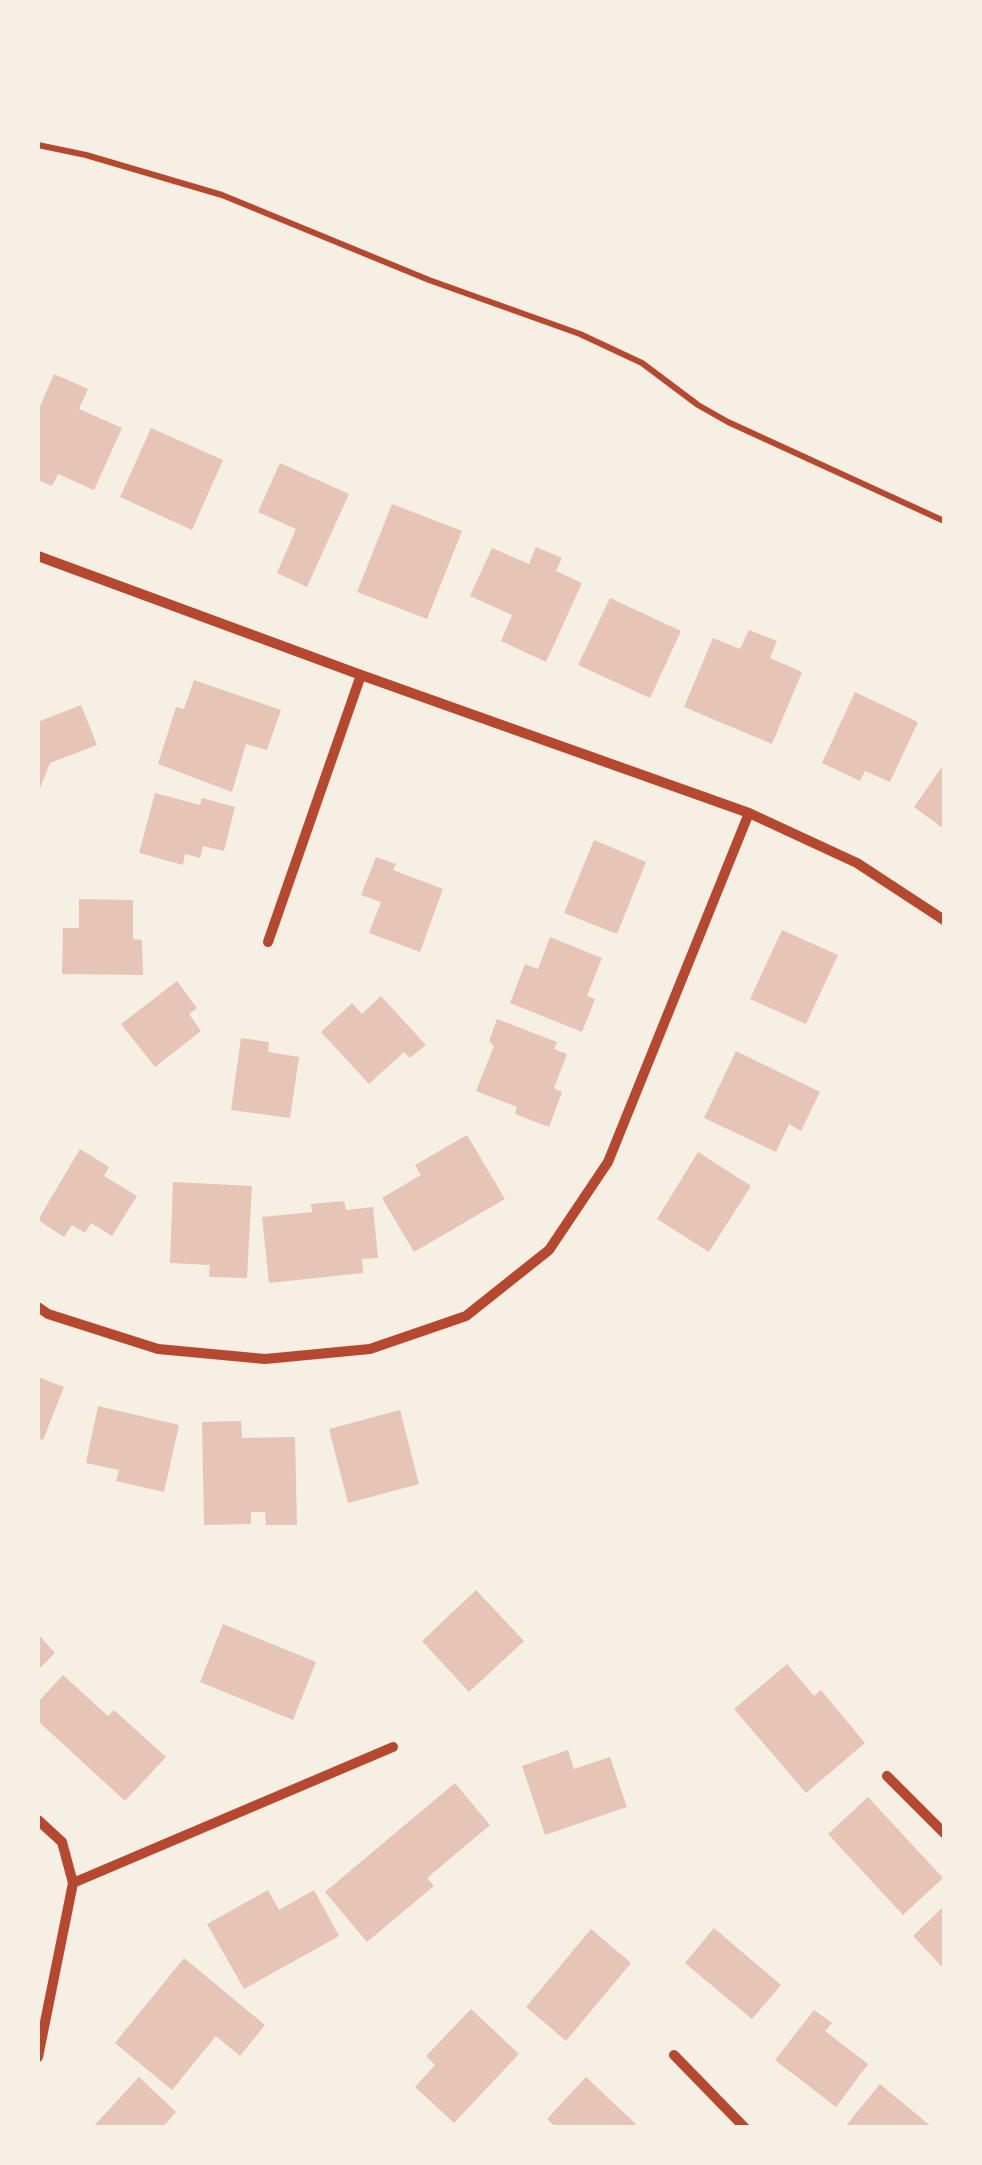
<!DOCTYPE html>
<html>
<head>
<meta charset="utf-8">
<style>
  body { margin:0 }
  #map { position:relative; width:982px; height:2165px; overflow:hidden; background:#f6efe4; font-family:Helvetica,sans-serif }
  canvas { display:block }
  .frame { position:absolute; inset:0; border:40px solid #f6efe4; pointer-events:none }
</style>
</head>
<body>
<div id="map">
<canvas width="982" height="2165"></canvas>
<div class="frame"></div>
</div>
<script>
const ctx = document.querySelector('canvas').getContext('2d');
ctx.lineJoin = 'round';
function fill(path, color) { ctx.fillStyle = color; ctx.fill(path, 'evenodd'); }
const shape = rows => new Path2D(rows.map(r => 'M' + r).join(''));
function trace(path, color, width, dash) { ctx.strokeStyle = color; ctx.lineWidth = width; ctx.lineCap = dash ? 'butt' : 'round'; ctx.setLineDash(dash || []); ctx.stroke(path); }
const building = shape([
  [54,374,88,389,79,409,122,428,94,490,58,474,52,486,38,480,38,411],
  [151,428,223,460,192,530,120,497],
  [280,463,349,494,307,587,277,573,296,529,258,512],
  [392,504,462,531,427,619,357,592],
  [536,547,562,558,556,571,582,583,546,662,501,641,512,615,470,596,492,548,529,564],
  [610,598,681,631,650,698,578,665],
  [749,630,777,641,770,658,802,672,772,744,684,707,713,638,740,649],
  [194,680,281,710,267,750,246,744,232,792,158,764,176,707,184,709],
  [855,692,918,722,890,782,865,771,860,781,822,763],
  [81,705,97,745,50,763,38,793,38,722],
  [944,764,944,829,914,807],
  [155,793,200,805,202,798,235,807,224,851,203,846,200,858,185,854,183,865,139,853],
  [594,840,646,862,617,934,564,913],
  [376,857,396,864,393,870,443,889,420,952,369,933,381,902,361,895],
  [79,899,133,900,133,939,142,940,143,975,62,974,63,928,79,928],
  [782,930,838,955,806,1024,750,999],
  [550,937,602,958,587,996,595,999,582,1032,510,1003,525,964,538,969],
  [177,981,197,1008,189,1014,201,1031,155,1067,121,1024],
  [381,996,426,1045,410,1058,404,1052,369,1084,321,1032,352,1003,362,1014],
  [497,1019,557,1042,554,1049,567,1054,554,1088,562,1092,549,1127,515,1114,517,1107,476,1091,494,1046,489,1041],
  [241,1038,269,1042,268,1052,299,1057,290,1118,231,1110],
  [736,1051,820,1092,801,1131,789,1124,776,1152,704,1118],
  [467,1135,505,1199,414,1252,382,1198,421,1175,415,1165],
  [80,1149,109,1167,104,1176,137,1196,112,1236,91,1223,85,1233,72,1225,64,1237,38,1220],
  [698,1152,751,1186,709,1252,657,1219],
  [173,1182,252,1186,247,1278,209,1277,210,1265,170,1263],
  [344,1201,346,1210,373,1207,378,1258,362,1259,363,1273,269,1283,262,1217,312,1212,311,1204],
  [38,1377,64,1387,43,1440,38,1438],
  [98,1406,179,1425,164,1492,116,1481,119,1470,86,1463],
  [400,1410,419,1484,348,1503,329,1429],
  [241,1421,242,1438,295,1437,297,1525,266,1525,265,1512,251,1512,251,1524,204,1525,202,1422],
  [476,1590,524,1641,469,1692,422,1641],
  [223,1624,316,1662,293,1720,200,1682],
  [38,1634,55,1653,38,1670],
  [787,1664,814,1696,821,1690,865,1743,806,1793,734,1709],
  [63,1675,108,1716,114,1710,166,1757,125,1801,38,1721,38,1702],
  [568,1750,574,1769,610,1757,627,1807,545,1835,522,1766],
  [455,1783,490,1825,427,1878,434,1886,367,1942,325,1892],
  [868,1797,943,1878,903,1915,828,1834],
  [268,1890,279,1910,314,1890,339,1936,244,1989,207,1924],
  [944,1906,944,1969,913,1936],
  [714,1928,781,1985,752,2019,685,1963],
  [591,1929,631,1963,566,2041,526,2007],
  [184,1958,265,2025,240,2056,216,2036,172,2090,115,2043],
  [471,2009,519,2054,454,2123,415,2087,435,2065,426,2056],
  [814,2010,832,2023,825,2031,868,2064,836,2107,775,2060],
  [139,2077,176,2112,162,2128,92,2128],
  [586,2077,640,2128,557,2128,547,2119],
  [880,2084,933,2128,844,2128]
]);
const path = shape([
  [38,145,86,155,222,195,429,280,580,334,642,363,698,405,728,422,944,521]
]);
const minor = shape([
  [38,556,361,675,749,813,857,863,944,920],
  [268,942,361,675],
  [38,1307,48,1314,158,1349,265,1359,370,1349,466,1316,549,1250,608,1162,749,813],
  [887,1776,944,1833],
  [38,1820,62,1842,73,1883,38,2057],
  [73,1883,393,1747],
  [674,2055,745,2128]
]);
fill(building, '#e6c5b7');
trace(path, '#b5482f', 6);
trace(minor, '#b5482f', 10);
</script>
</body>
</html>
